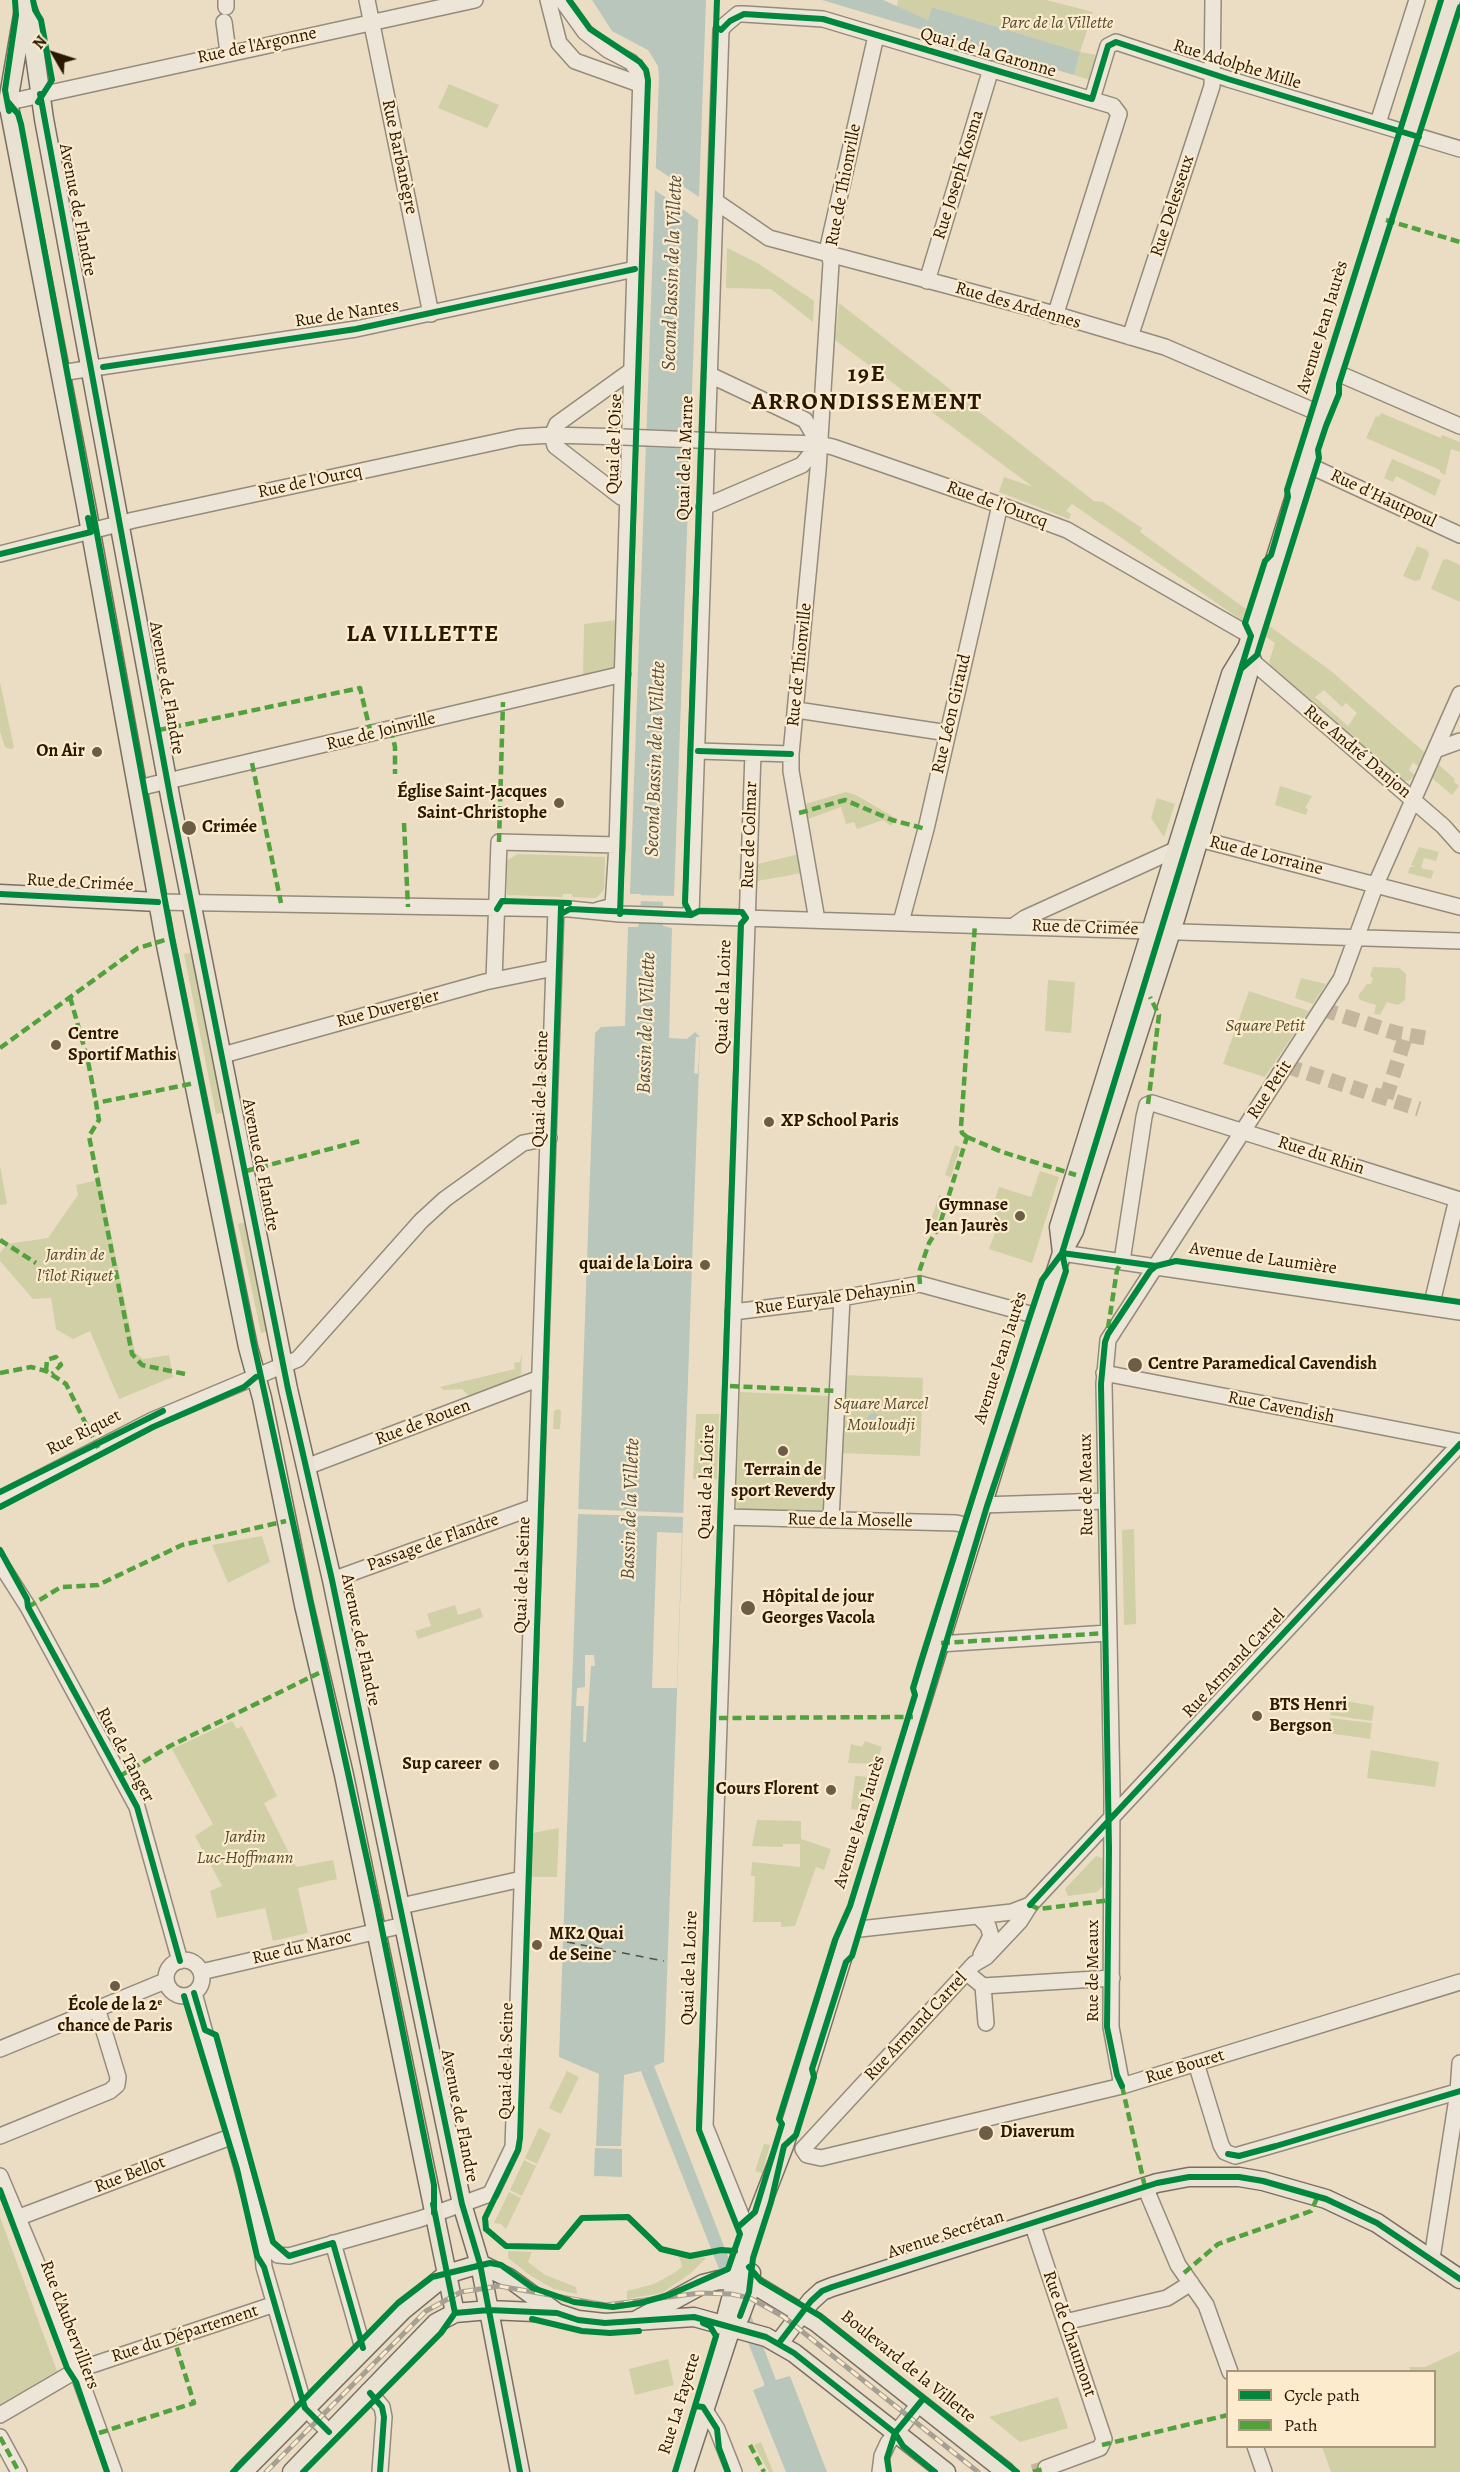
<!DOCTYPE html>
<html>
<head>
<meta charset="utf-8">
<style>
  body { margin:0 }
  #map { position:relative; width:1460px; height:2472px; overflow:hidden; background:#eaddc3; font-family:Alegreya,serif }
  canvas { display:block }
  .legend { position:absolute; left:1226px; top:2370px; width:210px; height:78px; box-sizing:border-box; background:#fceccd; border:2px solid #a8977d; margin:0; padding:8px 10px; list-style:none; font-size:18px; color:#291804 }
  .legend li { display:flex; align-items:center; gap:12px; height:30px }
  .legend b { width:30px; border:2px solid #a8977d }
  .north { position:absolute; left:24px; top:24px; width:60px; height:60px; -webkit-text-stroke:4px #fceccd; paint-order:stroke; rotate:309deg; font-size:16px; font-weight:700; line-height:24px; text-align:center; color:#291804 }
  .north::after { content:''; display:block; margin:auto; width:21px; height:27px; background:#291804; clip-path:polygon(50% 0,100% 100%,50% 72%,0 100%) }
</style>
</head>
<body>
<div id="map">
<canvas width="1460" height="2472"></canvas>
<ul class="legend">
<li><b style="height:8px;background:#00873e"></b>Cycle path</li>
<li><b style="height:8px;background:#51a13d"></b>Path</li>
</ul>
<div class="north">N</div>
</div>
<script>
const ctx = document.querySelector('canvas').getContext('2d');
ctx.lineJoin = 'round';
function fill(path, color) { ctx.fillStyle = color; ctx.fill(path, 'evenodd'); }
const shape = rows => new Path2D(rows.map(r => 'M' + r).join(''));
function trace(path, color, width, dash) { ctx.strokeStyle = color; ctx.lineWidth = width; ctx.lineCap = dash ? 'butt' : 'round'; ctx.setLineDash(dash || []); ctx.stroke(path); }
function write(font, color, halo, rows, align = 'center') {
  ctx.font = font + ' Alegreya,serif'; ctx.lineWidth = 4.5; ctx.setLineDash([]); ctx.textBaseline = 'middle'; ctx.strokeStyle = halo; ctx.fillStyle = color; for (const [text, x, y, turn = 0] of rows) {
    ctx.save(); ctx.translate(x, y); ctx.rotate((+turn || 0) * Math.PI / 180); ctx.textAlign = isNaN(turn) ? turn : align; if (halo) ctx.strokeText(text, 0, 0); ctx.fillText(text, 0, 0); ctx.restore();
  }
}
const green = shape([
  [898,0,1046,0,1093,12,1080,52,1098,55,1093,81,1074,75,1080,52,932,7,928,20,897,7],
  [449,84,499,105,487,128,438,108],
  [727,248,759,264,814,301,813,322,771,289,726,288],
  [839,303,1094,501,1103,502,1142,528,1140,532,1331,671,1455,779,1454,782,1459,786,1452,795,1413,762,1409,770,1415,775,1409,781,1404,781,1271,667,1269,662,1275,643,1072,504,1066,511,1071,514,1069,519,999,492,1004,477,1033,487,835,340],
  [1324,690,1342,707,1346,703,1357,713,1348,726,1315,697],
  [1381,413,1441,438,1442,435,1460,442,1460,452,1451,449,1445,475,1440,472,1440,470,1366,438,1376,416,1379,417],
  [1392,459,1441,480,1435,496,1396,476,1393,482,1384,478],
  [1417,546,1427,550,1429,554,1420,580,1415,581,1403,576],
  [1447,559,1460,565,1460,602,1431,589,1443,560],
  [617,620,615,666,612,669,583,676,584,624],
  [0,682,14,748,10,749,5,747,0,732],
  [1280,786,1312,796,1305,808,1308,809,1306,815,1275,805],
  [846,792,856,795,897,819,891,826,883,820,857,829,854,822,846,824,841,807,808,819,805,804],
  [1157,798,1175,804,1164,837,1151,818],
  [1419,847,1439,852,1436,861,1424,858,1421,868,1434,871,1431,879,1408,873,1410,867,1415,867,1411,865],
  [517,854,605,857,604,890,596,898,572,897,572,894,563,894,563,897,507,895,507,861],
  [799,854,802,873,757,881,758,864],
  [192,953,224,1112,216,1114,184,954],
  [1373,967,1399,968,1406,974,1405,1000,1398,1005,1387,1002,1380,1015,1374,1014,1376,1005,1360,1000,1358,996,1367,984,1371,984,1373,978,1370,976],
  [1301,978,1326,984,1313,1004,1295,998],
  [1048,980,1075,982,1071,1033,1045,1031],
  [1249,991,1309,1011,1265,1077,1223,1064],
  [955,1145,960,1147,951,1177,945,1175],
  [0,1166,7,1204,0,1205],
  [1040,1171,1059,1177,1032,1263,989,1249,996,1230,991,1223,1001,1201,995,1199,999,1187,1031,1197],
  [99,1174,135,1352,143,1359,169,1355,173,1377,119,1399,90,1331,73,1339,56,1329,51,1298,33,1299,0,1261,0,1253,7,1244,48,1238,78,1195,76,1185,94,1181],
  [939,1195,944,1197,935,1227,929,1226],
  [245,1222,268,1331,261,1333,238,1224],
  [522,1353,521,1374,518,1378,470,1397,462,1389,444,1390,440,1387,515,1369,514,1363,520,1362],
  [842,1375,923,1378,920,1456,840,1453],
  [740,1392,830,1396,825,1512,739,1509,736,1506],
  [558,1409,561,1411,560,1429,553,1429,554,1411],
  [696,1414,719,1414,717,1479,693,1479],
  [1134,1529,1136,1624,1124,1625,1122,1530],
  [262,1536,270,1562,228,1583,212,1545],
  [455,1605,458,1615,480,1608,483,1617,418,1639,415,1631,431,1626,427,1614],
  [1333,1699,1374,1706,1372,1721,1330,1715],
  [1330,1718,1372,1723,1370,1739,1328,1733],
  [232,1721,237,1729,242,1726,277,1796,264,1803,296,1867,333,1860,337,1879,298,1888,308,1933,273,1941,265,1908,217,1918,210,1891,222,1886,195,1836,213,1824,172,1749],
  [865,1741,882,1747,876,1764,848,1763,851,1744,862,1747],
  [1371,1750,1439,1762,1435,1787,1367,1778],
  [855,1776,872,1777,862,1810,851,1809],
  [757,1820,801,1821,801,1839,831,1849,824,1870,816,1867,795,1926,781,1927,781,1922,753,1922,755,1876,751,1876,752,1862,800,1867,800,1844,783,1844,783,1847,752,1846],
  [559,1828,557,1877,530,1877,533,1833],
  [1096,1856,1104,1859,1104,1885,1097,1892,1068,1896,1065,1889],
  [567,2071,579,2077,561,2114,549,2108],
  [539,2128,551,2134,537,2164,525,2158],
  [764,2144,770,2145,762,2173,755,2171],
  [524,2160,536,2166,522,2196,510,2190],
  [509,2192,521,2198,506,2229,501,2224,494,2223],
  [0,2217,57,2371,0,2404],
  [508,2251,532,2252,528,2262,545,2275,576,2287,577,2294,554,2289,531,2276,508,2258],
  [679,2256,706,2258,691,2273,662,2293,627,2299,627,2291,654,2284,674,2273,682,2267],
  [1460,2351,1460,2472,1331,2472,1322,2447,1434,2446,1434,2372,1411,2371,1409,2367,1425,2367],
  [668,2359,674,2385,635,2395,629,2369],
  [1058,2397,1068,2428,1020,2442,989,2417],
  [761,2442,773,2472,769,2472,754,2445]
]);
const water = shape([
  [592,0,706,0,674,896,663,896,663,926,672,928,669,1038,687,1039,695,1032,700,1037,664,2062,654,2066,776,2380,790,2376,827,2472,786,2472,753,2390,764,2386,764,2383,641,2071,624,2075,621,2146,596,2146,599,2074,559,2057,595,1033,601,1027,625,1026,628,927,638,927,640,921,641,894,630,894,659,77,658,66,648,50,612,31],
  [822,0,883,0,928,20,932,7,1080,52,1074,75],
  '867 1420a7 7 0 1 1 14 0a7 7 0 1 1-14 0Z',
  [595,2148,622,2149,622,2177,594,2176]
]);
const pier = shape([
  [653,166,702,199,701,222,652,188],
  [643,429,694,431,693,449,643,447],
  [627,894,634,895,677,896,666,899,666,902,638,901,638,897,629,897],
  [696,1037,700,1037,698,1074,694,1073],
  [575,1509,686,1513,686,1517,575,1514],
  [657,1532,682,1533,677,1688,652,1688],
  [585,1655,594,1655,595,1666,591,1666,586,1742,583,1742,584,1706,576,1706,577,1688,585,1687]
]);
const ferry = shape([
  [567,1942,664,1961]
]);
const minorTunnel = shape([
  [1322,1009,1396,1033,1425,1038],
  [1286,1066,1419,1109],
  [1386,1098,1406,1035],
  [1033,2472,1046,2468]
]);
const minor = shape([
  [226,0,226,7],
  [367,0,431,314],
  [548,0,559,43,575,61,642,85],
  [562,0,585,32,608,50,631,62,641,75,617,845,613,906,598,910],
  [224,22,228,52],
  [1092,99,1108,46,1116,42,1228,79,1460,149],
  [0,104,475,0],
  [1378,123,1417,0],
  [715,201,769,238,1047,312,1165,347,1321,414],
  [927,281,991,69],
  [1130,337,1212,86,1213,0],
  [1335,372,1460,426],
  [60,373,356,329,635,269],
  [710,375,805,420,819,444],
  [721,441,819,444,833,447,1000,505,1067,530,1251,636],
  [1306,464,1460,535],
  [628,499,621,497,555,446,552,435,557,424,632,370],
  [704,507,802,465,819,444],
  [0,554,134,520,519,437,552,435,623,437],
  [1252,661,1443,826,1460,845],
  [797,710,948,733],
  [1438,749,1460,741],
  [698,751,791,754],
  [138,788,623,674],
  [158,902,570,909,620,914,1460,941],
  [691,915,721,30,725,25,738,14,744,14,823,19,1113,106,1119,114,1055,316],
  [817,920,791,771,791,754,818,470,831,263,828,247,876,36],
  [901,922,926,829,1000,505],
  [1015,925,1025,918,1199,839,1460,907],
  [494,980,499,842,617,845],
  [223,1055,485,982,554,968],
  [1062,1253,1460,1312],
  [1122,1261,1144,1117,1147,1105,1152,1103,1460,1200],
  [1431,1307,1457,1199],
  [733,1312,830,1300,920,1284,1041,1317],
  [1104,1373,1460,1442],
  [306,1467,540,1378],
  [0,1499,153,1420,298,1359,421,1221,445,1199,523,1143,549,1138],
  [981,1505,1106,1501],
  [726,1517,956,1523,974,1527],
  [831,1520,842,1298],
  [0,1563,28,1607,137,1807,180,1961],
  [332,1580,534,1507],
  [939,1644,1108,1633],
  [401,1906,522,1879],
  [979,1917,988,1926,991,1936,981,1955],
  [851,1930,1012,1912,1030,1905],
  '166 1978a18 18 0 1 1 36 0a18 18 0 1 1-36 0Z',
  [201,1972,404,1925],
  [967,1973,983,1986,1112,1978],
  [983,1986,986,2023],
  [194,1993,262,2241,264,2267,301,2395,305,2408,329,2432],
  [0,2049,165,1981],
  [1196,2063,1221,2145,1225,2152,1235,2156,1460,2091],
  [1122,2086,1111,2027,1112,1792,1104,1384,1108,1340,1341,979,1376,884,1460,694],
  [0,2136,110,2091,117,2085,118,2077,97,2008],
  [803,2149,974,1964,986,1957,1020,1921,1030,1905,1460,1444],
  [803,2149,807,2155,821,2158,1122,2086,1460,1982],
  [0,2176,46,2285,114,2472],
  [1145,2187,1178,2265,1206,2305,1230,2372],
  [17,2218,233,2136],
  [1032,2223,1104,2439,1100,2448,1046,2468],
  [749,2235,705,2126,753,753],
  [262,2241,278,2255,289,2256,420,2219,487,2195,491,2193,513,2147,556,909],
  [333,2243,363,2348],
  [1432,2258,1458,2092,1460,2063],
  [1065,2322,1167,2298,1191,2283],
  [368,2391,382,2407,384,2417,380,2472],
  [703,2407,717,2429,734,2472],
  [0,2415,77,2370,275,2304],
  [0,2437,19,2472],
  [1255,2446,1264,2472],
  [880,2472,882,2456,888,2443,919,2404]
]);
const major = shape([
  [24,0,29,13,44,119,171,801,288,1389,332,1580,462,2204,480,2264,520,2472],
  [24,9,8,102,86,505,165,940,248,1347,262,1398,304,1605,344,1775,455,2313],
  [0,894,158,902],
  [1062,1253,1059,1227,1231,674,1247,648,1251,636,1451,0],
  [480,2264,509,2278,557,2313],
  [637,2320,703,2284,719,2280,750,2282,816,2322,1006,2472],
  [731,2328,727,2314,745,2247,784,2146,1035,1335,1062,1253,1074,1231,1176,916,1252,661,1247,648],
  [779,2343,811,2301,822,2291,832,2287,1157,2183,1189,2177,1239,2177,1263,2181,1326,2199,1377,2223,1460,2279],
  [243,2472,403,2310,447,2274,480,2264],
  [292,2472,436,2323,455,2313,489,2310,557,2313,578,2320,605,2323,694,2317,766,2337,794,2353,946,2472],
  [684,2472,731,2328,740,2316,749,2292,751,2273]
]);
const rail = shape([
  [266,2472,426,2311,461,2292,499,2286,606,2305,700,2293,731,2294,750,2298,784,2317,978,2472]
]);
const minorBridge = shape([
  [623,437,721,441]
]);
const quiet = shape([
  [1386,220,1460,242],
  [391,729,395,747,395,774],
  [159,730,360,688,371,734],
  [252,763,281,903],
  [799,813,845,800,892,820,926,829],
  [404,823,408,907],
  [499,842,503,702],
  [70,997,88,1061,96,1103],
  [0,1048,138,948,165,940],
  [1148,1104,1159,1015,1150,997],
  [967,1137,962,1133,961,1127,975,924],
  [967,1137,1002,1152,1076,1175],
  [246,1171,360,1141],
  [0,1240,36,1263],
  [920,1284,919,1272,929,1243,939,1227,967,1137],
  [1108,1328,1117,1270,1122,1261],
  [46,1371,47,1360,56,1357,61,1365,52,1374],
  [0,1373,31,1367,46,1371,66,1384,98,1448],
  [185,1374,142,1365,132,1354,89,1136,99,1120,96,1103,195,1083],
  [730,1386,837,1391],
  [28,1607,61,1587,98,1585,182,1545,286,1521],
  [941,1643,1108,1633],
  [719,1718,913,1717],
  [120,1776,170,1746,319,1673],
  [1030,1905,1039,1909,1111,1900],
  [1122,2086,1145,2187],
  [1184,2273,1218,2244,1311,2211,1318,2196],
  [99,2433,194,2403,174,2339],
  [0,2437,19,2472],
  [750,2445,764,2472],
  [1102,2445,1228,2415],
  [1033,2472,1046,2468]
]);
const cycleway = shape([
  [33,0,35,10,41,20,52,80,38,102],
  [569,0,590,29,640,62,646,70,648,80,620,914],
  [716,27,721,30,730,21,744,14,823,19,1092,99,1108,46,1116,42,1228,79,1419,137],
  [40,94,171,801,288,1389,332,1580,462,2204,480,2264,520,2472],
  [8,102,18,114,21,124,172,938,254,1345,377,1905,434,2185,434,2213],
  [9,111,5,90,16,15,15,0],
  [103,367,356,329,635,269],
  [0,554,91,532,88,518],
  [1241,669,1257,655,1319,458,1318,450,1326,426,1339,394,1339,384,1460,7],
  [698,751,791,754],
  [0,894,158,902],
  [497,909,502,901,569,903],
  [691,915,685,903,717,0],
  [1062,1253,1156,1266,1176,1261,1460,1302],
  [0,1492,163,1411],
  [0,1507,153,1427,244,1387,256,1377],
  [0,1550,27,1599,28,1607,137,1807,180,1961],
  [1030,1905,1460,1444],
  [194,1993,205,2030,216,2035,273,2242,289,2256,333,2243,363,2348],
  [184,1996,237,2169,257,2256,264,2267,301,2395,305,2408,329,2432],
  [1122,2086,1117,2075,1107,2027,1109,1849,1101,1384,1105,1342,1108,1334,1150,1271,1156,1266],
  [1228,2154,1239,2156,1276,2146,1460,2091],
  [0,2190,67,2368,76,2382,107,2472],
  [433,2204,455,2313],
  [738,2227,755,2212,782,2124,779,2119,835,1940,850,1906,915,1695,913,1688,921,1661,1029,1319,1042,1280,1062,1253,1251,636,1245,623,1265,561,1271,555,1288,497,1287,490,1441,0],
  [486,2229,485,2218,518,2150,520,2138,561,906],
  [486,2229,506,2246,558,2247,582,2218,628,2217,661,2249,690,2256,721,2250,735,2251],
  [749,2267,761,2281,820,2316,1017,2472],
  [740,2316,749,2292,753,2258,771,2202,784,2146,796,2135,814,2077,812,2069,846,1962,852,1956,987,1506,1066,1271,1062,1253],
  [532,2319,582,2331,610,2333,639,2331],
  [779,2343,811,2301,822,2291,832,2287,1157,2183,1189,2177,1239,2177,1263,2181,1326,2199,1377,2223,1460,2279],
  [370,2393,382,2407,384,2417,380,2472],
  [695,2406,703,2407,717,2429,719,2448,728,2472],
  [233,2472,398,2303,432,2277,490,2263,501,2265,533,2288,574,2302,613,2307,640,2303,669,2295,728,2269,740,2234,699,2130,741,924,746,918,742,912,699,911,691,915,570,909,561,914],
  [303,2472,441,2333,455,2313,489,2310,557,2313,578,2320,605,2323,694,2317,766,2337,794,2353,895,2433,903,2446,935,2472],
  [675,2472,716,2336,710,2326,703,2323],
  [889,2472,887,2458,895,2433,923,2399]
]);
const markers = [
  [97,752,6,"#6d5d47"],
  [559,803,6,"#6d5d47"],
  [189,828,8,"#6d5d47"],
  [56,1045,6,"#6d5d47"],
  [769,1122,6,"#6d5d47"],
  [1020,1216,6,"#6d5d47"],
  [705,1265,6,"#6d5d47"],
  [1135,1365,8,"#6d5d47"],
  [783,1451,6,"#6d5d47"],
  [748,1608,8,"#6d5d47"],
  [1257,1716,6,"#6d5d47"],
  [494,1765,6,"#6d5d47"],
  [831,1790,6,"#6d5d47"],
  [537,1945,6,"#6d5d47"],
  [115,1986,6,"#6d5d47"],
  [986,2133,8,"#6d5d47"]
];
const parkNames = [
  ["Parc de la Villette",1057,24],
  ["Square Petit",1265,1027],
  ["Jardin de",75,1256],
  ["l'îlot Riquet",75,1277],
  ["Square Marcel",881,1405],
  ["Mouloudji",881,1426],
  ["Jardin",245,1838],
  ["Luc-Hoffmann",245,1859]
];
const streetNames = [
  ["Rue de l'Argonne",257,46,-12],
  ["Quai de la Garonne",988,53,16],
  ["Rue Adolphe Mille",1237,65,17],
  ["Rue Barbanègre",399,157,78],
  ["Rue Joseph Kosma",959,175,-73],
  ["Rue de Thionville",844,185,-79],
  ["Rue Delesseux",1173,206,-72],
  ["Avenue de Flandre",77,210,79],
  ["Rue des Ardennes",1018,306,16],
  ["Rue de Nantes",347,314,-9],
  ["Avenue Jean Jaurès",1323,327,-73],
  ["Quai de l'Oise",615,444,-88],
  ["Quai de la Marne",686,458,-88],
  ["Rue de l'Ourcq",310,482,-12],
  ["Rue d'Hautpoul",1383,499,25],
  ["Rue de l'Ourcq",997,505,20],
  ["Rue de Thionville",800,665,-84],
  ["Avenue de Flandre",166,688,80],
  ["Rue Léon Giraud",952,714,-77],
  ["Rue de Joinville",381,732,-14],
  ["Rue André Danjon",1357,752,40],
  ["Rue de Colmar",750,835,-88],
  ["Rue de Lorraine",1266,856,14],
  ["Rue de Crimée",80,883,3],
  ["Rue de Crimée",1085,928,2],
  ["Quai de la Loire",724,997,-88],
  ["Rue Duvergier",388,1009,-15],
  ["Quai de la Seine",541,1089,-88],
  ["Rue Petit",1270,1090,-57],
  ["Rue du Rhin",1321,1156,18],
  ["Avenue de Flandre",260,1165,79],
  ["Avenue de Laumière",1263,1259,8],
  ["Rue Euryale Dehaynin",835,1298,-8],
  ["Avenue Jean Jaurès",1001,1358,-72],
  ["Rue Cavendish",1281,1408,11],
  ["Rue de Rouen",423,1423,-21],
  ["Rue Riquet",84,1433,-27],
  ["Quai de la Loire",707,1482,-88],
  ["Rue de Meaux",1087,1485,-91],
  ["Rue de la Moselle",850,1521,1],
  ["Passage de Flandre",433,1543,-20],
  ["Quai de la Seine",523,1575,-88],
  ["Avenue de Flandre",360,1640,78],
  ["Rue Armand Carrel",1234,1664,-47],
  ["Rue de Tanger",125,1755,62],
  ["Avenue Jean Jaurès",860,1822,-73],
  ["Rue du Maroc",302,1948,-13],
  ["Quai de la Loire",690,1968,-88],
  ["Rue de Meaux",1094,1971,-90],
  ["Rue Armand Carrel",916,2027,-47],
  ["Quai de la Seine",507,2061,-89],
  ["Rue Bouret",1185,2067,-17],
  ["Avenue de Flandre",459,2116,79],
  ["Rue Bellot",130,2175,-21],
  ["Avenue Secrétan",946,2235,-18],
  ["Rue d'Aubervilliers",69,2325,69],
  ["Rue du Département",185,2334,-18],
  ["Rue de Chaumont",1069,2334,71],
  ["Boulevard de la Villette",908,2367,39],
  ["Rue La Fayette",680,2404,-73]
];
const poiNames = [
  ["On Air",85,752,"right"],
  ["Église Saint-Jacques",547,793,"right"],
  ["Saint-Christophe",547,814,"right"],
  ["Crimée",202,828],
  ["Centre",68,1035],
  ["Sportif Mathis",68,1056],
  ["XP School Paris",781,1122],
  ["Gymnase",1008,1206,"right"],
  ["Jean Jaurès",1008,1227,"right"],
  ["quai de la Loira",693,1265,"right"],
  ["Centre Paramedical Cavendish",1148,1365],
  ["Terrain de",783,1471,"center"],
  ["sport Reverdy",783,1492,"center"],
  ["Hôpital de jour",762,1598],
  ["Georges Vacola",762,1619],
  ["BTS Henri",1269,1706],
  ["Bergson",1269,1727],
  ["Sup career",482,1765,"right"],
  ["Cours Florent",819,1790,"right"],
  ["MK2 Quai",549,1935],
  ["de Seine",549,1956],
  ["École de la 2ᵉ",115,2006,"center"],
  ["chance de Paris",115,2027,"center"],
  ["Diaverum",1000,2133]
];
const waterNames = [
  ["Second Bassin de la Villette",673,273,-88],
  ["Second Bassin de la Villette",656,759,-88],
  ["Bassin de la Villette",647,1023,-88],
  ["Bassin de la Villette",631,1509,-88]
];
const districtNames = [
  ["19E",867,375],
  ["ARRONDISSEMENT",867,403],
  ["LA VILLETTE",423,635]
];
fill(green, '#d1cfa5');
fill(water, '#b8c6bb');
fill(pier, '#eaddc3');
trace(ferry, '#545143', 1.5, [8, 6]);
trace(minorTunnel, '#c3b69d', 15, [15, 8]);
trace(minor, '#958b7a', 18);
trace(major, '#797061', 21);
trace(minor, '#ede6d8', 15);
trace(major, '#e9e1d2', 18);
trace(rail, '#a69f93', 5);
trace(rail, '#fceccd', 3, [9]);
trace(minorBridge, '#958b7a', 18, []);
trace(minorBridge, '#ede6d8', 15);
trace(quiet, '#51a13d', 4.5, [9, 4.5]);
trace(cycleway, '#00873e', 6);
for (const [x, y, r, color] of markers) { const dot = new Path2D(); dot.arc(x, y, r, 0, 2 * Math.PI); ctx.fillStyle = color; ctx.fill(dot); trace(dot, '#fceccd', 2); }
write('italic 18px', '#554b2d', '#fceccd', parkNames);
write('18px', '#291804', '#fceccd', streetNames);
write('bold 18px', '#291804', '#fceccd', poiNames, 'left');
write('italic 20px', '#545143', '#fceccd', waterNames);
ctx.letterSpacing = '1.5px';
write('bold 24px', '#291804', '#fceccd', districtNames);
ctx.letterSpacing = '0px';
</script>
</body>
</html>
